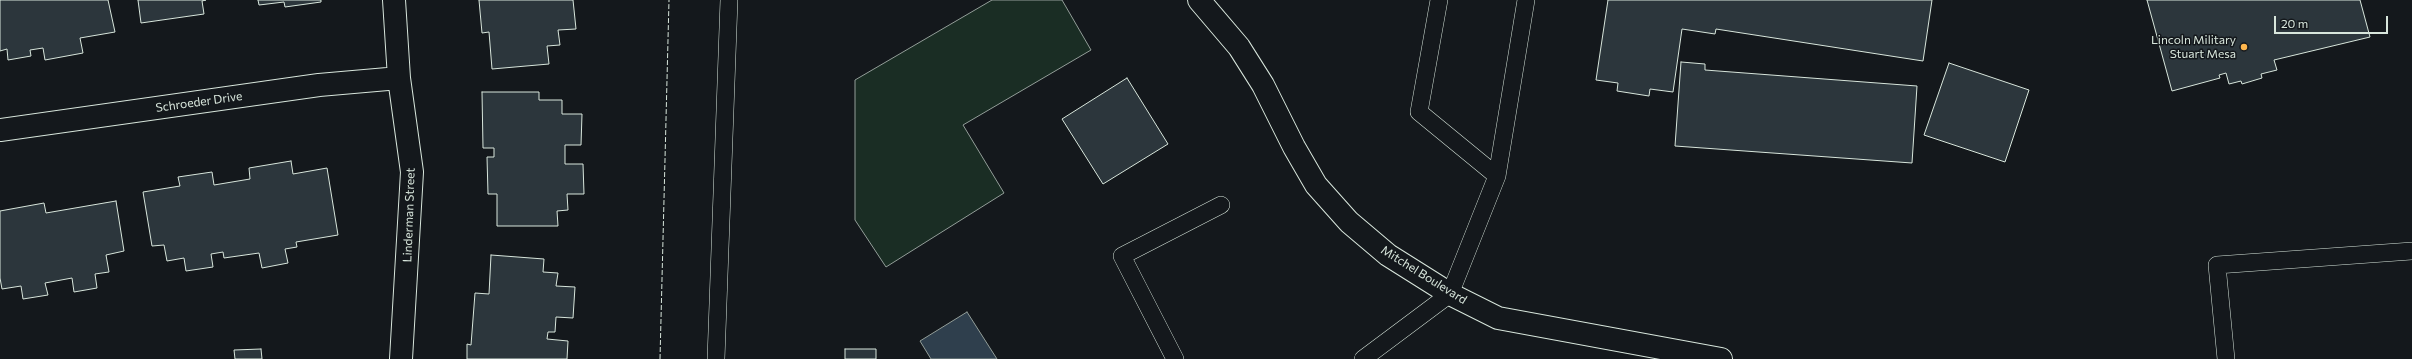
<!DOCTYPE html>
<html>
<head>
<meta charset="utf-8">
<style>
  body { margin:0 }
  #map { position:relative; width:2412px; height:359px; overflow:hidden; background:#14181c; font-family:Commissioner,sans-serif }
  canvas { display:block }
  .scale { position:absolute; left:2274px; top:16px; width:114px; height:18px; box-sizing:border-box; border:2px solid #d8e6dc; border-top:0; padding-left:5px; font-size:12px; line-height:14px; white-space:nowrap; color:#d8e6dc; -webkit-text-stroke:3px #14181c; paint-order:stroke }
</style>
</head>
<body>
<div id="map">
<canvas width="2412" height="359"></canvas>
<div class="scale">20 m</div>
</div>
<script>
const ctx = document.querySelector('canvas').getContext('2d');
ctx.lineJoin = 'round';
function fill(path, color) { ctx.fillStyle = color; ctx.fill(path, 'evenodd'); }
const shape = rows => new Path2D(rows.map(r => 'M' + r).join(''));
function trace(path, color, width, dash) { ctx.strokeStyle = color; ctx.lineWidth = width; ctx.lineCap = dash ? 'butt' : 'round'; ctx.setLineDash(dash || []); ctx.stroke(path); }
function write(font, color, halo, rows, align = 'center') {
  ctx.font = font + ' Commissioner,sans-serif'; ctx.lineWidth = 3; ctx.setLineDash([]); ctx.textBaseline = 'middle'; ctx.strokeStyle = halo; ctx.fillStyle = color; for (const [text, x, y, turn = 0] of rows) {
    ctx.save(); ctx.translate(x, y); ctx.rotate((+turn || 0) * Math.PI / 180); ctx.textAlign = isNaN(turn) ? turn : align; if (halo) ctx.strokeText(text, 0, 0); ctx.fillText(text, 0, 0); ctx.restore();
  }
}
const green = shape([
  [992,0,1062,0,1091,50,963,125,1004,193,886,267,855,220,855,80,992,0]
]);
const water = shape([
  [967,312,997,359,931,359,920,341,967,312]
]);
const building = shape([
  [0,0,108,0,115,32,80,38,83,53,45,60,43,48,30,50,31,56,8,60,7,49,0,51,0,0],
  [138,0,206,0,202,1,204,14,141,23,138,0],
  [258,0,321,0,321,2,285,7,284,2,259,5,258,0],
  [479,0,573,0,576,29,558,30,560,45,547,46,549,64,492,69,489,32,482,33,479,0],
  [1608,0,1932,0,1923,61,1716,29,1715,34,1682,29,1673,92,1650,89,1649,96,1617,91,1618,83,1596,80,1608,0],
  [2147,0,2360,0,2370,37,2274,60,2277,70,2261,74,2262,78,2242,84,2241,81,2229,84,2226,73,2219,75,2220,78,2172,91,2147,0],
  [1681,62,1705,64,1705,70,1917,86,1912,163,1675,146,1681,62],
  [1949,63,2029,90,2005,162,1924,135,1949,63],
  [1127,78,1168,144,1103,184,1062,119,1127,78],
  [482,92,539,92,539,100,562,100,562,114,582,114,581,145,565,145,565,164,583,164,584,194,567,194,568,210,557,211,558,226,497,226,497,194,488,194,487,157,494,157,494,148,483,148,482,92],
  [291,161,293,174,327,168,338,235,296,242,297,247,285,249,288,263,262,268,259,253,224,258,223,252,211,254,213,267,186,271,184,258,167,261,164,245,152,246,143,192,180,186,178,177,212,172,214,185,250,179,249,168,291,161],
  [116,201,124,251,106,255,109,272,95,274,97,288,74,292,72,278,45,283,48,295,23,299,21,286,2,289,0,278,0,211,44,203,46,213,116,201],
  [491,255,544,259,543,272,558,273,556,286,575,287,573,318,556,317,555,332,548,332,547,339,568,341,567,359,467,359,467,344,471,345,475,293,489,294,491,255],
  [261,349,262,359,235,359,234,350,261,349],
  [845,349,876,349,876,359,845,359,845,349]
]);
const lane = shape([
  [1439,0,1419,112,1497,176],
  [716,359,729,0],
  [1175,359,1122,256,1221,205],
  [1363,359,1450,294,1497,176,1526,0],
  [2226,359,2217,265,2412,251]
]);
const street = shape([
  [394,0,399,78,412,172,401,359],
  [0,130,319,85,399,78]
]);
const secondary = shape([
  [1199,0,1239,47,1263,85,1294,147,1316,185,1349,222,1388,255,1450,294,1498,318,1721,359]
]);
const fence = shape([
  [660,359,669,0]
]);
const markers = [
  [2244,47,4,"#ffb74d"]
];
const poiNames = [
  ["Lincoln Military",2236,40],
  ["Stuart Mesa",2236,54]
];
const streetNames = [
  ["Schroeder Drive",199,102,-8],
  ["Linderman Street",409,215,-88],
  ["Mitchel Boulevard",1424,275,32]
];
fill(green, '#1a2d24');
trace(green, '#939e99', 1);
fill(water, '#2f3f4d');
trace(water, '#939e99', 1);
fill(building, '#2c363c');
trace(building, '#d8e6dc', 1);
trace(lane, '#d8e6dc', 18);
trace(street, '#d8e6dc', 24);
trace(secondary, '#d8e6dc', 24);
trace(lane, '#14181c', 17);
trace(street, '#14181c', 22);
trace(secondary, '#14181c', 22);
trace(fence, '#d8e6dc', 1, [5, 2]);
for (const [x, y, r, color] of markers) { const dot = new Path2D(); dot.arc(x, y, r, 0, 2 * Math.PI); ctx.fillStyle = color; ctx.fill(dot); trace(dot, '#14181c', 1.5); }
write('12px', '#d8e6dc', '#14181c', poiNames, 'right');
write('12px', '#d8e6dc', '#14181c', streetNames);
</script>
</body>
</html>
